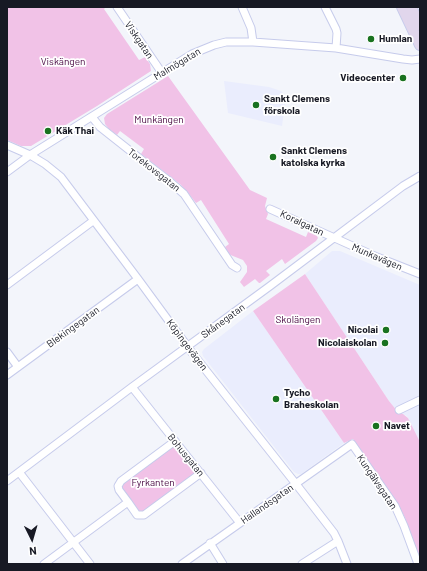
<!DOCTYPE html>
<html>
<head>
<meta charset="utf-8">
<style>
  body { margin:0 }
  #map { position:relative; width:427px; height:571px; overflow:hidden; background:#f3f5fb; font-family:Barlow,sans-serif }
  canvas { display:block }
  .frame { position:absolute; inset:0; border:8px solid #171924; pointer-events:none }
  .north { position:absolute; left:12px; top:519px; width:40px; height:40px; -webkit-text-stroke:3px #fff; paint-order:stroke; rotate:175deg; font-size:11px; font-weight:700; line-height:16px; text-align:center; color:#171924 }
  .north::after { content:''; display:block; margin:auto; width:14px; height:18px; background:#171924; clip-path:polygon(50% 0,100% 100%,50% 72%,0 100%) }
</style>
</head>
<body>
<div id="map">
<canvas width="427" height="571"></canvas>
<div class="frame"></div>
<div class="north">N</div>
</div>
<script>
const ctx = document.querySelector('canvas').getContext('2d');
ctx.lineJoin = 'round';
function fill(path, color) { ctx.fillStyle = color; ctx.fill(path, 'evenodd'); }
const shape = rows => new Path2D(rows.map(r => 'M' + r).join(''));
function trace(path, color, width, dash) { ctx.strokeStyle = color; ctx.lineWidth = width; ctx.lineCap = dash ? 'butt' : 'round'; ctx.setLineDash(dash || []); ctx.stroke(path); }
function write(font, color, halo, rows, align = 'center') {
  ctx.font = font + ' Barlow,sans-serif'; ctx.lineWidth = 3.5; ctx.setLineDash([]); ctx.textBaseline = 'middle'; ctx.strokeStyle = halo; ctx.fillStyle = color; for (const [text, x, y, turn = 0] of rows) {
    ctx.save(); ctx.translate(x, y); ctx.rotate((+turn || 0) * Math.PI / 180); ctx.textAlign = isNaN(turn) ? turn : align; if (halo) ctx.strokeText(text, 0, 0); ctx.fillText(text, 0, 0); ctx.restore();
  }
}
const built = shape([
  [224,81,269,87,281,91,284,94,286,97,282,126,228,113],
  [332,251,340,251,420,285,420,442,407,416,405,415,398,412,389,401,305,274],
  [253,311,344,443,301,474,298,474,294,472,203,356,202,352,204,349]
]);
const green = shape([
  [7,7,106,7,104,9,139,60,145,57,150,64,151,71,97,106,31,146,21,146,7,140],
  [168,76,250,190,267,198,265,206,268,214,266,219,306,237,308,232,317,236,318,238,316,241,285,264,282,259,266,271,270,275,260,283,259,283,255,279,244,287,240,282,247,272,247,266,243,260,228,254,225,247,229,244,201,200,196,203,189,194,180,184,141,154,144,149,120,131,117,135,109,129,105,124,104,118,107,114],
  [305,274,389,401,398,412,403,414,408,418,420,442,420,560,405,518,398,504,359,448,353,439,344,443,253,311],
  [170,447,177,447,195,470,194,475,144,512,139,512,122,490,122,484]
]);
const street = shape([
  [117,7,162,73],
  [242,7,251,28,253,42],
  [325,7,336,29,337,33,336,48],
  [92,117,100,127,143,161,168,180,184,194,232,265,237,268],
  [7,145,30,155,45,164,61,177,138,279,193,354,296,484,334,533,338,541,347,564],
  [7,172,30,155,192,54,214,45,226,42,253,42,336,48,403,59,412,60,420,59],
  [270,209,377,257,420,274],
  [7,285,93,221],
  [7,352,18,367],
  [7,375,138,279],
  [132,387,240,523],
  [399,410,420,400],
  [175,441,121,481,118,486,119,490,128,502,137,515,144,515,201,473],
  [19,472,90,564],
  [7,481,132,387,270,286,403,186,420,176],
  [210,543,223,564],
  [44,564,128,502],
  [182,564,352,444,395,506,404,526,418,564],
  [302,564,338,541]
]);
const secondary = shape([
  [402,7,420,45],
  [411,7,420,25]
]);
const markers = [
  [371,39,4,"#19721f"],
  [403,78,4,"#19721f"],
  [256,105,4,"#19721f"],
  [48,131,4,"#19721f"],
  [273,157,4,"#19721f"],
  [386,330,4,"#19721f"],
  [385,343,4,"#19721f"],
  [276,399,4,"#19721f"],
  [376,426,4,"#19721f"]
];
const poiNames = [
  ["Humlan",379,39],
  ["Videocenter",395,78,"right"],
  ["Sankt Clemens",264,99],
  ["förskola",264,111],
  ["Käk Thai",56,131],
  ["Sankt Clemens",281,151],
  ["katolska kyrka",281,163],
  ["Nicolai",378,330,"right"],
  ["Nicolaiskolan",377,343,"right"],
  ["Tycho",284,393],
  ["Braheskolan",284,405],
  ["Navet",384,426]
];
const streetNames = [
  ["Viskgatan",139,40,56],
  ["Malmögatan",177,64,-31],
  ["Torekovsgatan",154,170,38],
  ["Koralgatan",302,223,25],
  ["Munkavägen",377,257,23],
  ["Skånegatan",223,321,-36],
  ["Blekingegatan",73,327,-36],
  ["Köpingevägen",187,345,53],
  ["Bohusgatan",186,455,51],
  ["Kungälvsgatan",377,482,56],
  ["Hallandsgatan",267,504,-35]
];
const parkNames = [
  ["Viskängen",63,62],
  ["Munkängen",159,120],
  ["Skolängen",298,320],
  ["Fyrkanten",153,483]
];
fill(built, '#eaedfd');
fill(green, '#f1c2e7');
trace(street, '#c6cbeb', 9);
trace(secondary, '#c6cbeb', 12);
trace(street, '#fff', 7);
trace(secondary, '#e1d6ec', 10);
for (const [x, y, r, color] of markers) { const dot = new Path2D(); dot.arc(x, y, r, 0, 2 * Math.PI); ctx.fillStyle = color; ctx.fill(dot); trace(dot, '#fff', 1.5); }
write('bold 10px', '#171924', '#fff', poiNames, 'left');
write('10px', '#171924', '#fff', streetNames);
write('10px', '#480741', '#fff', parkNames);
</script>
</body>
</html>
